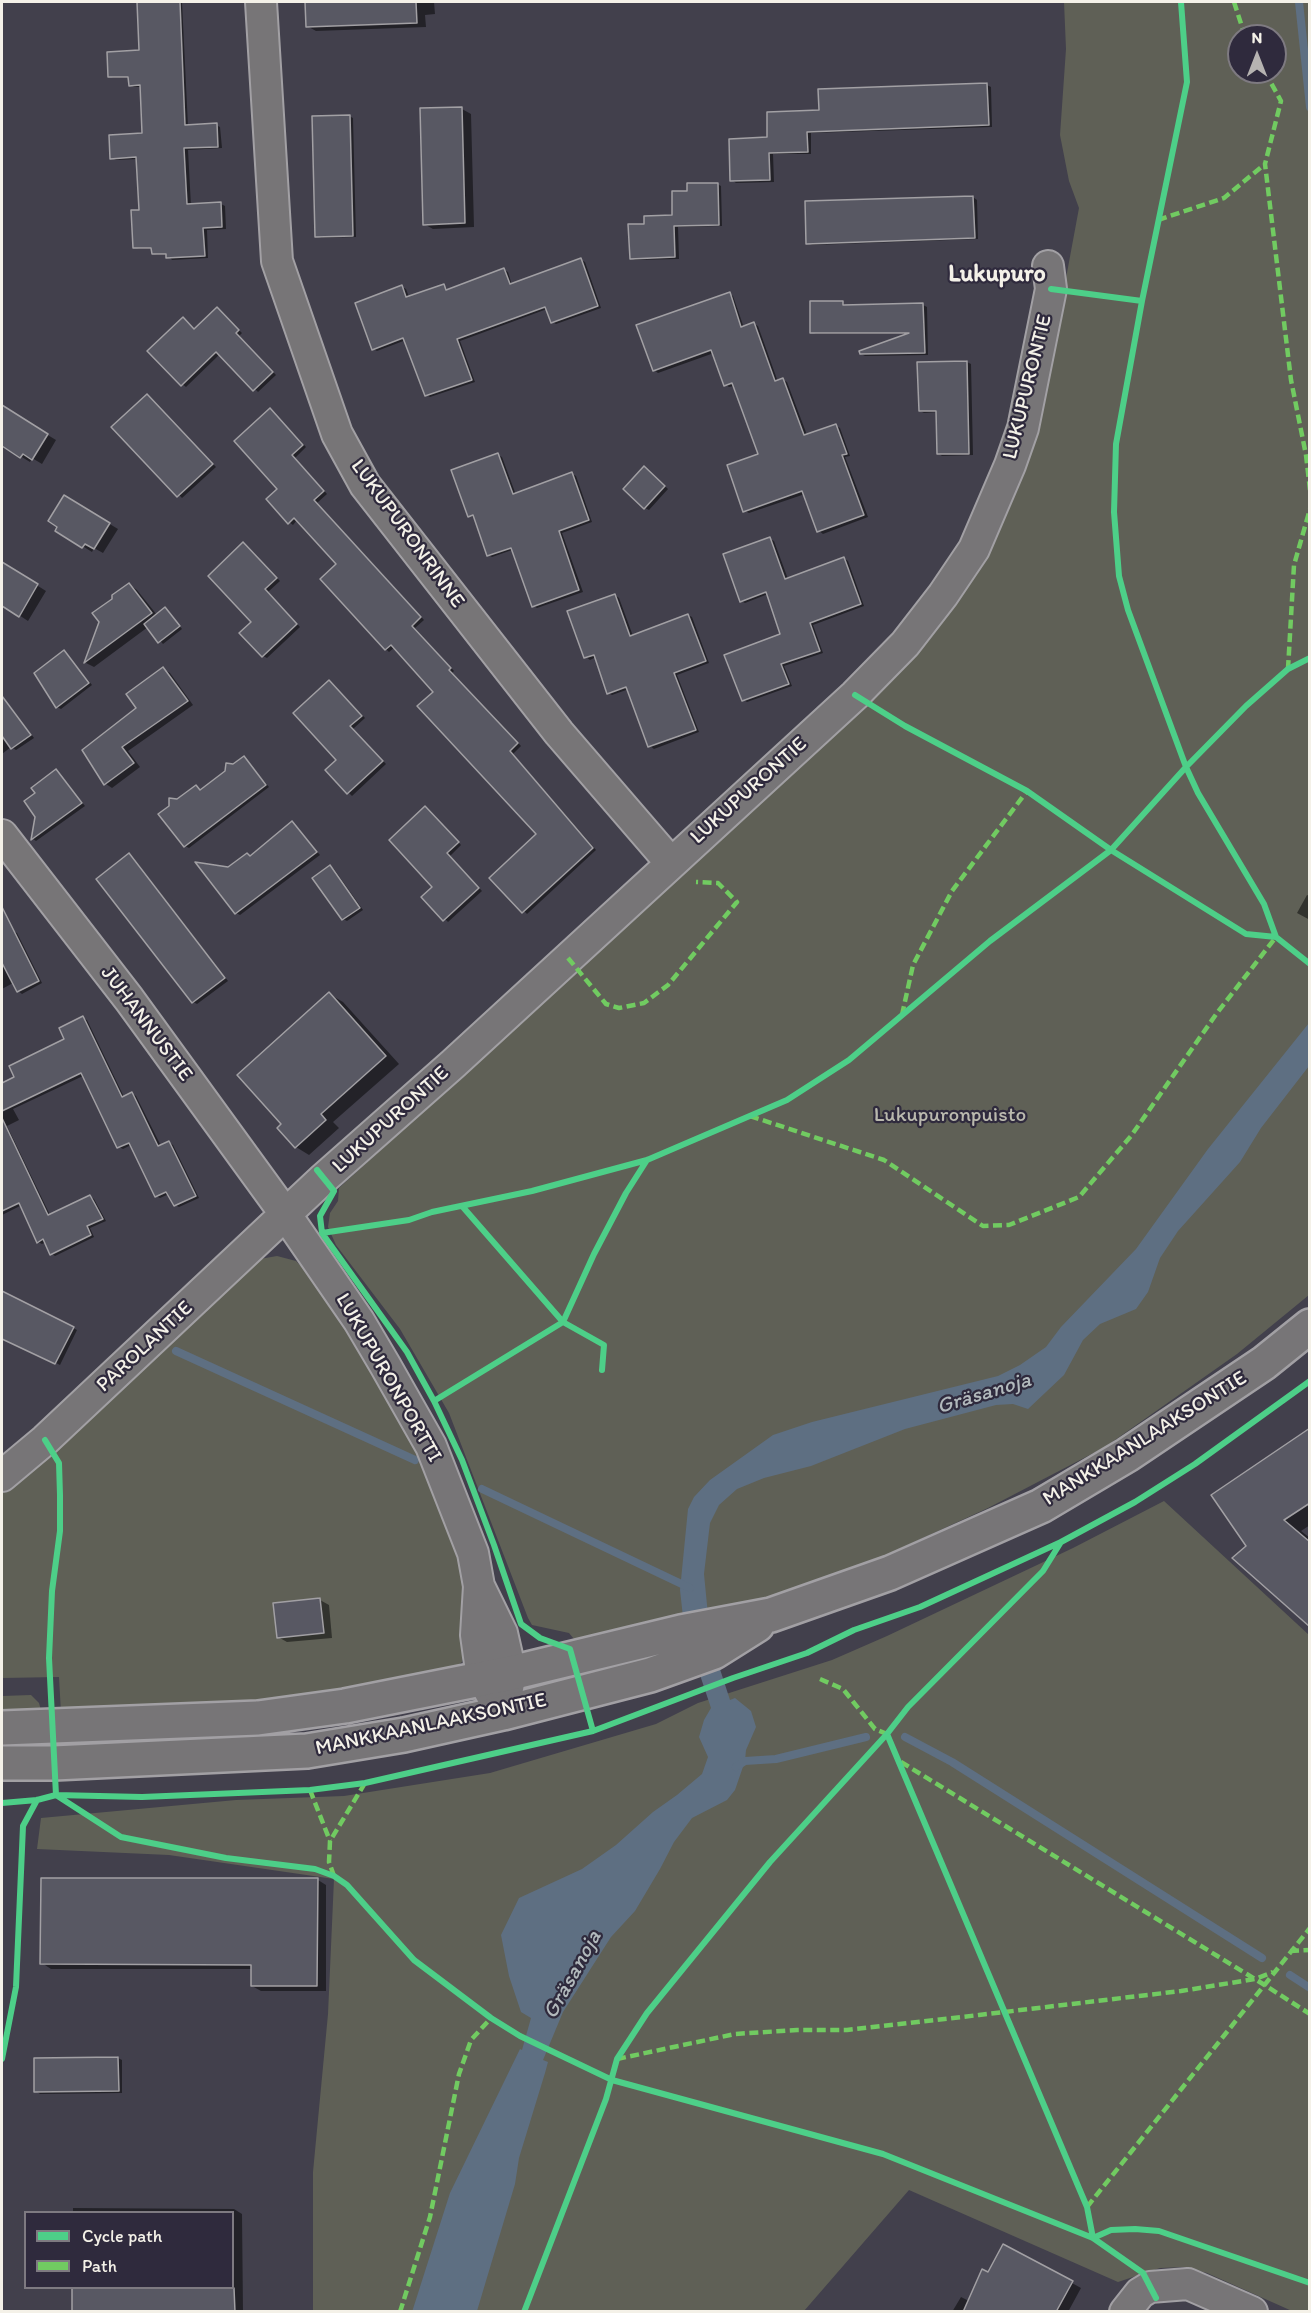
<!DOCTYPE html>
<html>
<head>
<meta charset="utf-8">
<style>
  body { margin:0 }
  #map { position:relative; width:1311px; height:2313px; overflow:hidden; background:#42404c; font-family:Itim,sans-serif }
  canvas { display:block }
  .frame { position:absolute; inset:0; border:3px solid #f4f1e8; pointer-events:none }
  .legend { position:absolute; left:24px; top:2211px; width:210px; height:78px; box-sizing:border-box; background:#2f2a3d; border:2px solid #7e7a81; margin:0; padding:8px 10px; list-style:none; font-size:18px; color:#f4f1e8 }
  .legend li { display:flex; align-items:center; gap:12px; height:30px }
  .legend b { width:30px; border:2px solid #7e7a81 }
  .north { position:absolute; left:1227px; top:24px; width:60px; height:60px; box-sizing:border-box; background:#2f2a3d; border:2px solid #7e7a81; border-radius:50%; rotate:0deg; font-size:16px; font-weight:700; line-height:24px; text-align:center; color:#f4f1e8 }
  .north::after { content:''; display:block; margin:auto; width:21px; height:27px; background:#b6b3b1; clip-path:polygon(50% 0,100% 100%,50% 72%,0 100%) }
</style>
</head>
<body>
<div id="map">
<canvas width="1311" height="2313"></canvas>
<div class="frame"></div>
<ul class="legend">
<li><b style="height:8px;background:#4dcf88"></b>Cycle path</li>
<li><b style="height:8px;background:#71cb61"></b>Path</li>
</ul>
<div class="north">N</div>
</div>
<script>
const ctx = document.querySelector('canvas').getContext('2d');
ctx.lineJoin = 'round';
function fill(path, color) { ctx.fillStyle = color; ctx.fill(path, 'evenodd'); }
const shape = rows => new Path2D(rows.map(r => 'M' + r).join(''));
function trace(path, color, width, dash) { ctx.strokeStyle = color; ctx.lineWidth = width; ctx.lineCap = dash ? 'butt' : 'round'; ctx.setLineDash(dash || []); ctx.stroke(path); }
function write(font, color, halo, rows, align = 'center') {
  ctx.font = font + ' Itim,sans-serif'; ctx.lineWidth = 4.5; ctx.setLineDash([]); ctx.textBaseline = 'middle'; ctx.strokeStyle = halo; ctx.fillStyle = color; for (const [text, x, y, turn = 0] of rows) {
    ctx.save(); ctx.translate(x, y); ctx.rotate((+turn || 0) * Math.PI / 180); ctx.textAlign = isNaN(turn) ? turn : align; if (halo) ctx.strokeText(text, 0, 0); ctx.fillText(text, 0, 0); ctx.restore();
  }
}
const green = shape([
  [1064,2,1309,2,1309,1295,1237,1354,1105,1447,988,1508,873,1561,743,1606,579,1645,569,1633,532,1625,528,1618,449,1413,400,1329,336,1245,328,1227,330,1213,338,1201,339,1188,852,718,916,650,1059,316,1079,208,1069,181,1060,135,1066,49],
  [1239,36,1275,36,1275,72,1239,72],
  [277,1256,296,1261,306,1271,382,1377,441,1502,465,1579,467,1639,462,1662,445,1675,311,1697,61,1713,59,1677,2,1678,2,1489,260,1259],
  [1164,1501,1309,1635,1309,2311,1292,2311,1207,2273,1184,2267,1160,2268,1118,2282,909,2190,804,2311,313,2311,313,2172,328,2014,334,1879,169,1855,37,1849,41,1818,236,1800,344,1796,490,1773,656,1724,698,1703,832,1660,887,1636,1073,1548],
  [31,1695,39,1703,42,1714,2,1715,2,1696]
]);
const water = shape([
  [1309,1023,1309,1066,1261,1128,1240,1162,1178,1231,1160,1258,1148,1292,1136,1309,1100,1324,1083,1340,1064,1375,1028,1409,1013,1404,996,1405,905,1429,811,1466,764,1478,737,1489,719,1505,710,1523,704,1574,708,1615,683,1617,680,1590,688,1509,694,1497,710,1480,773,1435,812,1422,998,1376,1020,1365,1046,1347,1061,1327,1136,1249,1208,1149],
  [718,1663,730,1700,735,1698,751,1711,756,1727,746,1750,745,1761,735,1790,727,1800,692,1818,674,1842,660,1869,635,1911,611,1937,563,2012,543,2060,548,2062,545,2073,519,2158,515,2184,477,2311,412,2312,450,2193,520,2049,522,2050,531,2018,521,2012,509,1976,501,1935,519,1898,582,1869,616,1845,653,1812,677,1795,702,1774,708,1757,699,1737,704,1720,711,1708,700,1675]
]);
const shadow = shape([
  [130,2,182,2,188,126,216,125,220,127,222,148,188,150,191,206,221,204,225,206,226,229,207,230,208,258,172,260,168,255,157,255,153,253,153,249,139,249,135,247,140,211,138,159,116,160,112,158,144,135,142,87,134,87,130,85,130,78,113,78,110,76,140,52,138,2],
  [306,2,434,2,435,14,425,15,426,27,316,31,307,26],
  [987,85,991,87,992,127,811,133,811,154,773,154,774,182,736,183,732,180,769,138,821,111],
  [462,109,471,114,474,227,433,229,424,224],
  [349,116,353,118,356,237,321,238,317,236],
  [717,184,721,186,722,226,678,227,679,259,635,260,631,258,646,225,674,217,689,192],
  [973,197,977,200,978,239,812,245,808,243,806,203],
  [581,260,585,262,601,308,556,324,552,322,547,309,460,341,475,382,430,397,426,395,406,340,377,351,373,349,402,287,406,289,409,297,444,286,448,290,504,270,508,272,512,285],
  [729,294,733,296,744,328,754,324,758,326,778,382,783,380,787,382,807,435,836,426,840,428,850,456,845,457,868,517,823,534,819,531,805,494,749,513,745,511,760,455,734,386,729,387,726,385,714,353,658,373,654,370],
  [842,302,846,306,923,305,927,307,928,355,865,356,861,354,909,334,816,334,812,332],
  [217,309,242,333,239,336,276,375,258,392,220,354,186,387,182,384,187,321,195,330],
  [967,362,971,364,973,455,942,456,938,453,938,412,924,413,920,411],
  [147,396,216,467,182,498,114,427],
  [3,408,56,440,42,464,32,458,30,462,2,445],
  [271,410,306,447,295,458,327,494,317,503,424,620,415,628,454,671,452,673,521,746,513,754,596,850,527,914,491,878,538,834,435,692,395,647,389,652,386,649,338,565,297,520,293,525,289,522,279,489],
  [498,455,502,457,516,495,572,474,576,476,592,522,562,533,583,592,537,608,533,606,512,550,492,557,488,555,476,518,470,516],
  [648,470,668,489,649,510,645,508],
  [65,497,118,529,103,553,94,548,92,552,57,530],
  [770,539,774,541,788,579,844,558,848,561,864,606,813,625,823,653,784,666,792,686,747,702,743,700,782,635,768,594,745,603,741,601],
  [244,544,280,581,268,592,300,627,267,658,263,656],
  [3,564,46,591,28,621,2,604],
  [129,584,137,590,157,615,165,609,182,629,163,644,148,627,94,667,86,663,101,622,114,600],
  [615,595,619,598,633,636,688,615,692,617,709,663,677,675,699,732,654,749,650,746,629,689,612,695,608,693,596,657,590,660,586,657],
  [64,651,92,685,61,709,57,707],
  [163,669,170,673,193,705,128,751,140,767,112,788,106,784,84,750,138,708],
  [333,685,365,718,353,729,386,764,352,796,327,771,338,760],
  [6,704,10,706,34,738,16,750,11,747,2,754,2,708],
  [244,758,269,787,189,848,185,846,177,801,196,787,201,790],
  [56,771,85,806,36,841,33,839,37,816],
  [429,811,461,845,450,856,482,891,448,922,423,897,434,887],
  [292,823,320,855,240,915,236,913,228,868,251,857],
  [129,854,133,857,228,981,197,1004,193,1002],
  [330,866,334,869,363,910,347,921,343,919],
  [1307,895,1310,896,1310,920,1297,913],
  [13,931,17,933,42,983,22,994,18,991,13,983,2,989,2,937],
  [329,994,343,1002,399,1064,333,1122,339,1128,309,1155,296,1147,283,1125],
  [83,1018,87,1020,124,1097,132,1093,136,1096,161,1146,169,1142,173,1145,199,1198,179,1207,175,1205,169,1194,160,1198,156,1196,131,1145,123,1149,119,1147,83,1076,13,1109,19,1120,7,1126,50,1215,90,1196,94,1199,106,1221,90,1228,94,1237,55,1256,52,1254,46,1242,42,1244,38,1242,22,1205,2,1215,2,1085,16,1078,66,1040],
  [2,1292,77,1330,60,1365,2,1336],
  [1310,1430,1310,1525,1301,1531,1310,1538,1310,1625,1248,1546],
  [320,1600,329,1605,332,1638,287,1642,278,1637],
  [318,1880,326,1885,326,1991,261,1991,252,1986,252,1969,51,1969,42,1963],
  [118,2058,122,2060,122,2093,40,2094,36,2091],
  [73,2208,234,2209,242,2214,243,2312,74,2312,73,2288,232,2288,232,2212,73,2212],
  [1072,2283,1081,2288,1068,2312,952,2312,961,2297,969,2301]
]);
const stream = shape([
  [1299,2,1310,107],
  [176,1351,415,1460],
  [482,1489,690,1588],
  [905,1737,952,1762,1262,1958],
  [736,1767,745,1761,776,1759,866,1737],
  [1290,1975,1310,1988]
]);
const building = shape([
  [137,2,180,2,185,125,217,123,218,147,184,148,187,204,221,202,222,227,203,228,205,256,166,258,166,254,152,254,151,248,133,248,131,210,139,210,136,157,110,159,109,135,142,133,140,85,129,86,128,77,108,77,107,52,139,50,137,2],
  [305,2,416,2,417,23,306,27,305,2],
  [987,83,989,125,807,132,808,152,769,153,770,180,730,181,729,139,767,137,767,112,819,110,818,89,987,83],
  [462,107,465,223,423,225,420,108,462,107],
  [350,115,353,236,315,237,312,116,350,115],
  [687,183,718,183,719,225,674,226,675,257,630,259,628,224,644,224,644,216,672,215,672,191,687,191,687,183],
  [973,196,975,238,806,244,805,201,973,196],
  [581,258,598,306,551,323,545,307,457,339,472,380,425,396,403,338,372,350,355,303,402,285,406,297,444,284,446,290,504,268,510,284,581,258],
  [730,292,741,327,754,322,775,381,783,378,804,435,836,424,847,454,842,455,864,515,817,532,802,491,743,512,727,465,758,454,732,383,724,386,711,350,653,371,636,325,730,292],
  [810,301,843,301,843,305,923,303,925,353,860,354,859,351,909,333,810,333,810,301],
  [217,307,239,330,236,333,273,372,253,391,216,352,181,386,147,351,183,317,194,329,217,307],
  [967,361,969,454,937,454,936,411,919,411,917,362,967,361],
  [147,394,213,464,177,497,111,427,147,394],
  [2,405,48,434,32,460,23,454,20,458,2,446,2,405],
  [270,408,303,445,292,455,324,491,314,500,421,617,412,626,451,668,449,670,518,743,510,751,593,848,522,913,489,878,536,834,417,706,433,692,391,645,385,650,320,579,336,564,294,518,288,524,266,499,277,489,234,441,270,408],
  [498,453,513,494,572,472,589,520,559,531,579,590,532,607,511,548,487,556,473,515,468,517,451,470,498,453],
  [644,466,665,486,644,509,623,489,644,466],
  [64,495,110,523,94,549,85,544,82,548,55,531,57,527,48,521,64,495],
  [770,537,785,579,844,557,861,604,810,623,820,651,781,664,789,684,742,701,724,655,780,634,766,592,740,602,723,554,770,537],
  [243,542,277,578,265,589,297,624,262,657,239,633,251,622,208,576,243,542],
  [2,562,38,584,19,617,2,606,2,562],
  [129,583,152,613,84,663,99,622,92,613,112,599,112,595,129,583],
  [615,594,630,636,688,614,706,661,674,673,696,730,648,747,626,687,607,694,594,655,584,658,567,611,615,594],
  [165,607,180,626,158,643,144,624,165,607],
  [64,650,89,683,56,708,34,673,64,650],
  [163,667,188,701,122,747,134,763,104,785,82,750,136,708,126,694,163,667],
  [329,680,362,716,350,726,383,761,347,794,325,770,336,760,293,713,329,680],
  [2,696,31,735,11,749,2,736,2,696],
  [244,756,266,785,184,847,158,814,169,806,169,798,177,799,196,785,200,790,225,771,226,763,233,764,244,756],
  [56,769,82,803,31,840,35,817,24,801,35,793,31,788,56,769],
  [425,806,459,842,447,853,479,888,443,921,421,897,432,887,389,840,425,806],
  [292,821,317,852,235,914,195,862,228,867,247,853,250,856,292,821],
  [129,853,225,978,192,1003,96,879,129,853],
  [330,865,360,908,342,920,312,878,330,865],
  [2,907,39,981,17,992,2,963,2,907],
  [329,992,386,1056,321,1114,326,1120,295,1148,277,1128,281,1124,237,1075,329,992],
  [83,1016,122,1097,132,1092,158,1146,169,1141,196,1196,174,1206,166,1192,155,1197,129,1143,117,1148,81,1073,2,1111,2,1083,14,1077,9,1066,64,1039,59,1028,83,1016],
  [2,1118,48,1215,90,1195,103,1219,87,1226,91,1235,50,1255,43,1239,37,1243,19,1203,2,1211,2,1118],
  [2,1291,74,1327,55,1364,2,1339,2,1291],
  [1310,1428,1310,1503,1284,1520,1310,1542,1310,1627,1232,1558,1246,1546,1211,1495,1310,1428],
  [320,1598,324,1633,277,1638,273,1603,320,1598],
  [41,1878,318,1878,317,1986,251,1986,251,1965,40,1964,41,1878],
  [118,2057,119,2091,34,2092,34,2058,118,2057],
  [1003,2244,1073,2281,1056,2312,963,2312,982,2269,988,2272,1003,2244],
  [72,2288,234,2288,235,2312,72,2312,72,2288]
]);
const minor = shape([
  [261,2,277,261,337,434,365,485,559,733,671,863],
  [2,835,129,999,286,1215,359,1321,385,1365,431,1446,473,1553,479,1586,502,1633,511,1673,503,1713],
  [2,1476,45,1440,324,1178,453,1064,855,695,905,644,943,595,974,549,1010,465,1023,428,1051,289,1048,266],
  [479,1586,476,1635,482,1678,494,1699],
  [1125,2312,1140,2293,1150,2287,1188,2284,1252,2312]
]);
const primary = shape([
  [2,1728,258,1718,345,1706,511,1673,681,1632,771,1615,890,1573,1041,1506,1127,1455,1264,1363,1310,1326],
  [2,1763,54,1763,307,1751,404,1735,503,1713,650,1675,714,1652,757,1625]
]);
const quiet = shape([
  [1234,2,1245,36],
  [1265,72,1281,101,1265,164,1291,380,1306,455,1310,490],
  [1158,220,1224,198,1265,164],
  [1288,669,1294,565,1310,509],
  [568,958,606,1004,619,1008,644,1003,668,985,737,902,718,883,696,882],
  [902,1015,913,965,952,891,1027,791],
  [750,1116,884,1160,983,1226,1009,1225,1079,1197,1131,1136,1217,1013,1276,937],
  [820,1679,843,1689,875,1729,887,1734],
  [901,1762,1263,1984,1310,2014],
  [310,1790,330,1841],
  [334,1876,329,1862,330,1841,365,1783],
  [1290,1951,1310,1950],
  [617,2059,735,2034,797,2030,847,2030,979,2015,1181,1991,1255,1979,1273,1972],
  [1087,2207,1310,1928],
  [400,2312,430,2217,459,2074,471,2040,491,2018]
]);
const cycleway = shape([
  [1181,2,1187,82,1142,301,1116,444,1114,512,1119,576,1128,610,1186,767,1198,793,1264,904,1276,937],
  [1051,289,1142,301],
  [855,695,905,726,1027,791,1111,850,1246,934,1276,937,1310,964],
  [317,1170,334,1191,320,1216,322,1233,407,1352,434,1401,462,1460,494,1545,521,1624,540,1638,570,1649,593,1731],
  [462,1206,563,1322,604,1345,602,1370],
  [322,1233,409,1220,432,1212,532,1191,647,1160,787,1100,849,1060,990,941,1111,850,1186,767,1246,706,1288,669,1310,658],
  [434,1401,563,1322,594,1254,626,1193,647,1160],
  [45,1440,59,1463,60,1495,60,1531,52,1591,49,1658,56,1795,121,1837,226,1858,315,1869,334,1876,347,1885,414,1960,491,2018,520,2036,612,2080,883,2154,1093,2238,1143,2273,1156,2298],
  [887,1734,1087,2207,1093,2238],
  [2,1803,37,1800,56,1795,142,1797,310,1790,365,1783,593,1731,733,1678,807,1653,854,1630,920,1607,1061,1542,1135,1502,1195,1464,1310,1381],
  [2,2059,16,1987,23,1826,37,1800],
  [1093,2238,1111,2230,1135,2229,1159,2231,1310,2283],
  [524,2312,606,2099,617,2059,647,2013,770,1862,887,1734,908,1707,1043,1571,1061,1542]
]);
const streetNames = [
  ["LUKUPURONTIE",1028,387,-76],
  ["LUKUPURONRINNE",407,534,54],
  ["LUKUPURONTIE",749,791,-42],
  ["JUHANNUSTIE",146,1024,53],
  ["LUKUPURONTIE",391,1120,-42],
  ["PAROLANTIE",145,1347,-43],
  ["LUKUPURONPORTTI",388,1378,60],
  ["MANKKAANLAAKSONTIE",1145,1439,-32],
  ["MANKKAANLAAKSONTIE",431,1725,-12]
];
const parkNames = [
  ["Lukupuronpuisto",950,1116]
];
const waterNames = [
  ["Gräsanoja",984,1394,-17],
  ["Gräsanoja",573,1975,-61]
];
const quarterNames = [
  ["Lukupuro",997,275]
];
fill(green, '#5f6056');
fill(water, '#5e6f82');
fill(shadow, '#0007');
trace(stream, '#5e6f82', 8);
fill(building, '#585863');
trace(building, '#a2a0a4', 1.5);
trace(minor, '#a2a0a4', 34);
trace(primary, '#a2a0a4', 38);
trace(minor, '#777577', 30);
trace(primary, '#777577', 33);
trace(quiet, '#71cb61', 4.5, [9, 4.5]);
trace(cycleway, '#4dcf88', 6);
write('21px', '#f4f1e8', '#2f2a3d', streetNames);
write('21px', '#bab9ae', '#2f2a3d', parkNames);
write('italic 22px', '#b2b9bc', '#2f2a3d', waterNames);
write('bold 24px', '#f4f1e8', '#2f2a3d', quarterNames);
</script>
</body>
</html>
